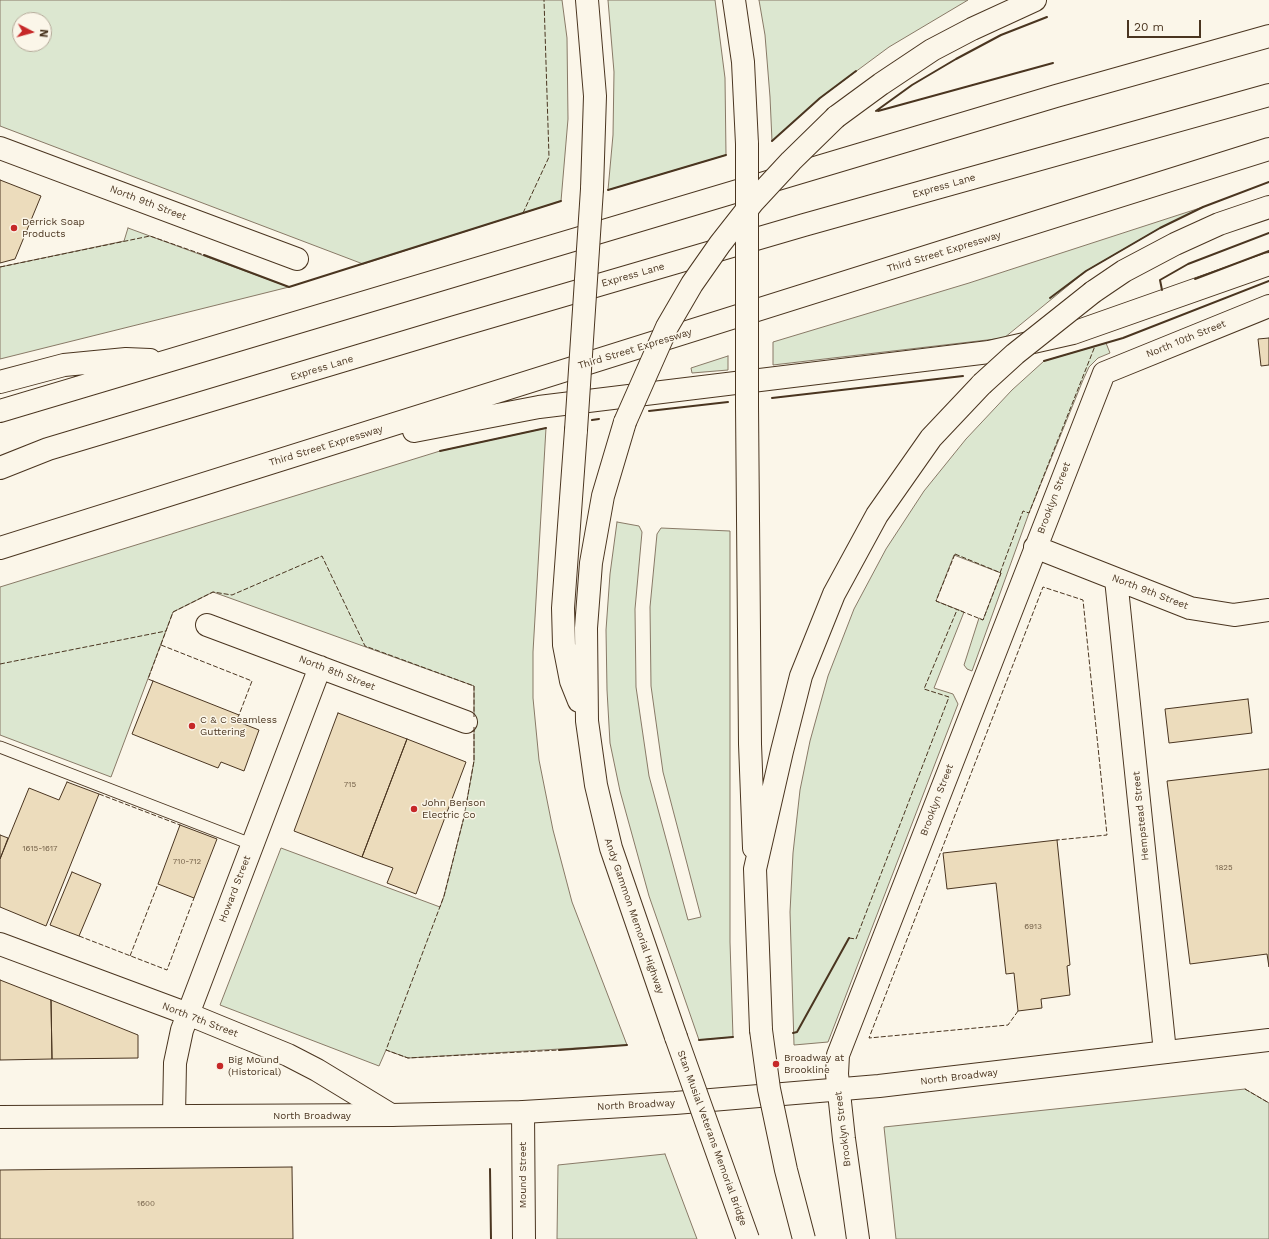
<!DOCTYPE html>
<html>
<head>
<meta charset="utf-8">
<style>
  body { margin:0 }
  #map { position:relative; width:1269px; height:1239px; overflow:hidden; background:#fbf6e9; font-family:"Work Sans",sans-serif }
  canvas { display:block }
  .north { position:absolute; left:12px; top:12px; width:40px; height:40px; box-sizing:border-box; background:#fbf6e9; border:1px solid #b4a999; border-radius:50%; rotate:96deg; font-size:11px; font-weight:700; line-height:16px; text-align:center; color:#4a3520 }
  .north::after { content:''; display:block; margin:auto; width:14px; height:18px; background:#c62828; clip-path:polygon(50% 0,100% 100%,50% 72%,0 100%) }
  .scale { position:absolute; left:1127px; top:20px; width:74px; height:18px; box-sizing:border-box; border:2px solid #4a3520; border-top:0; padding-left:5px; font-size:12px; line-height:14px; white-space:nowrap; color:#4a3520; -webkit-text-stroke:3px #fbf6e9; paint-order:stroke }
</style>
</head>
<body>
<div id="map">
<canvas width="1269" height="1239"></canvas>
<div class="north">N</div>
<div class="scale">20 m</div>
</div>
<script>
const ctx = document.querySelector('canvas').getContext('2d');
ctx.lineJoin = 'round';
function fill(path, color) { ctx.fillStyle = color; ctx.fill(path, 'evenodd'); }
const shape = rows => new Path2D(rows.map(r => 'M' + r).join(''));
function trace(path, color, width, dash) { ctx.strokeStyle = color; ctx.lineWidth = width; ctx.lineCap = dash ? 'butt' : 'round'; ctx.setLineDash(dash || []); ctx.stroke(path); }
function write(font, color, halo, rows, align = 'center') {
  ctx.font = font + ' "Work Sans",sans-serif'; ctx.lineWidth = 3; ctx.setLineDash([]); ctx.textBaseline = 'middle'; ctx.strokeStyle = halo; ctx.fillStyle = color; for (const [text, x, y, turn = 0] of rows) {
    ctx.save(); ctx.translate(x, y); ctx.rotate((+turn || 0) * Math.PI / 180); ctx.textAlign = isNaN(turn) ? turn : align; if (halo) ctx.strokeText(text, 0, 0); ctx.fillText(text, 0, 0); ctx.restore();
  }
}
const green = shape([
  [0,0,562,0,567,38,568,119,561,201,363,264,0,126,0,0],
  [20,20,44,20,44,44,20,44,20,20],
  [608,0,715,0,725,78,726,155,608,190,613,135,614,72,608,0],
  [759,0,968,0,889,47,820,98,772,141,770,97,765,35,759,0],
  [1203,207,1160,228,1086,271,1004,338,773,365,773,342,969,283,1203,207],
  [128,228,289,287,0,359,0,267,124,241,128,228],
  [1106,343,1110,353,1098,358,1089,367,1083,380,1029,513,972,671,967,669,964,665,979,618,983,620,1001,573,954,555,936,601,964,612,934,688,953,694,958,704,828,1042,794,1045,790,912,793,853,800,790,810,741,828,676,854,609,886,549,924,491,966,439,1012,390,1044,361,1106,343],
  [728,356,728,370,692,373,691,368,728,356],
  [546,428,533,652,533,698,539,760,553,830,572,902,627,1045,408,1058,386,1050,379,1066,220,1005,281,848,440,907,444,896,464,817,474,761,474,686,213,592,173,612,111,777,0,735,0,587,440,451,546,428],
  [617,522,639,526,642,532,635,609,636,687,649,776,688,920,701,917,663,772,651,686,650,607,657,534,661,528,730,531,730,942,733,1037,699,1040,649,896,620,791,610,743,607,690,606,630,610,574,617,522],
  [1245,1089,1269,1103,1269,1239,896,1239,884,1127,1245,1089],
  [665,1154,697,1239,557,1239,558,1165,665,1154]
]);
const building = shape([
  [0,180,41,196,15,259,0,263,0,180],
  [1269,338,1269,365,1261,366,1258,339,1269,338],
  [153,681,239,715,236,721,259,730,244,771,221,762,218,768,132,734,153,681],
  [1248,699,1252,733,1169,743,1165,709,1248,699],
  [338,713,407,739,362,857,294,831,338,713],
  [407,739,466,762,416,894,387,883,393,868,362,857,407,739],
  [1269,769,1269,967,1267,954,1190,964,1167,781,1269,769],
  [67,782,99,794,46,926,0,907,0,859,29,788,59,800,67,782],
  [180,825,217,839,194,898,158,884,180,825],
  [0,835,8,838,0,859,0,835],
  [1057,840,1070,965,1067,966,1070,995,1041,999,1042,1008,1018,1011,1014,973,1006,974,996,883,947,889,943,853,1057,840],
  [72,872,101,884,79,936,50,925,72,872],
  [0,980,51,1000,52,1059,0,1060,0,980],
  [51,1000,138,1035,138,1058,52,1059,51,1000],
  [292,1167,293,1239,0,1239,0,1170,292,1167]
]);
const service = shape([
  [0,747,251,844]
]);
const minor = shape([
  [0,148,297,259],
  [1035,547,1190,608,1234,615,1269,610],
  [1116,579,1165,1052],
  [207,625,466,722],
  [0,944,188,1014,288,1055,317,1070,391,1115],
  [523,1112,524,1239],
  [174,1116,175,1063,182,1030,320,667],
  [858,1239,844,1139,837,1074,838,1055,1104,373,1269,306]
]);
const secondary = shape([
  [0,1117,391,1115,523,1112,675,1103,879,1086,1269,1040]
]);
const motorway = shape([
  [587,0,595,96,592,189],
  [734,0,743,62,747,144],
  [836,117,881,84,932,50,972,29,1035,0],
  [1093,292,1124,271,1175,244,1219,224,1269,207],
  [0,382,64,365,126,359,150,360],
  [747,406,750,744,754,848],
  [0,411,1056,96,1269,36],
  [625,422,603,496,591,563,586,628,587,721,596,785,611,848,676,1037],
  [576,430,563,608,564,645,571,681,579,701],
  [414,431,539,407,989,352,1073,333,1269,264],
  [0,468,48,449,455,327,804,225,1269,95],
  [0,548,1269,149],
  [761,1030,755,869,782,751,801,676,834,594,877,515,931,438,982,384]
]);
const motorwayBridge = shape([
  [747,144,747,406],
  [982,384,1015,354,1093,292],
  [625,422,667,327,692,284,720,244,753,202,791,161,836,117],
  [576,430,592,189],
  [761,1030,769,1089,786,1170,804,1239],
  [676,1037,748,1239]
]);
const fence = shape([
  [523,213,549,157,544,0],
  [0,267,150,236,204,255],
  [955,554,1001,573,983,620,936,601,955,554],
  [1000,573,1023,511,1029,513,1095,346],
  [161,645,252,681,239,715],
  [0,664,166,631,173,612,213,592,232,595,322,556,365,646,474,686,474,717],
  [153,681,148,679,166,631],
  [474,727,474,761,464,817,444,896,386,1050,408,1058,559,1050],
  [99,794,180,825],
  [79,936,167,970,194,898],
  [849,938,856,939,949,697,924,689,957,610],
  [130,956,158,884],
  [1018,1011,1008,1025,869,1038,1043,587,1083,600,1107,835,1057,840],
  [1245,1089,1269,1103]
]);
const wall = shape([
  [876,111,912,85,956,59,1001,35,1047,17],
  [878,111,1053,63],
  [772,141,820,98,856,71],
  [608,190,726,155],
  [204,255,289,287,561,201],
  [1195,279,1269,251],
  [1162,290,1160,280,1188,264,1269,233],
  [1050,298,1086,271,1160,228,1203,207,1269,182],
  [1044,361,1123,338,1269,281],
  [772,398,963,376],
  [649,411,728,402],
  [592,420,599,419],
  [440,451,546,428],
  [793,1033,797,1032,849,938],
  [699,1040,733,1037],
  [559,1050,627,1045],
  [490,1169,491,1239]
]);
const markers = [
  [14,228,4,"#c62828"],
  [192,726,4,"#c62828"],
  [414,809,4,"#c62828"],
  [776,1064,4,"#c62828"],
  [220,1066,4,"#c62828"]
];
const numberNames = [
  ["715",350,785],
  ["1615-1617",40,849],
  ["710-712",187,862],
  ["1825",1224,868],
  ["6913",1033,927],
  ["1600",146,1204]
];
const streetNames = [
  ["Express Lane",944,186,-16],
  ["North 9th Street",148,203,21],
  ["Third Street Expressway",944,252,-17],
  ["Express Lane",633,275,-16],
  ["North 10th Street",1186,339,-22],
  ["Third Street Expressway",635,349,-17],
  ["Express Lane",322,368,-17],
  ["Third Street Expressway",326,446,-17],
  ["Brooklyn Street",1054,498,-69],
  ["North 9th Street",1150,592,21],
  ["North 8th Street",337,673,21],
  ["Brooklyn Street",937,800,-69],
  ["Hempstead Street",1141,816,-96],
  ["Howard Street",235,889,-69],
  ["Andy Gammon Memorial Highway",634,916,71],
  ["North 7th Street",200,1020,21],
  ["North Broadway",959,1077,-7],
  ["North Broadway",636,1105,-3],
  ["North Broadway",312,1116],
  ["Brooklyn Street",843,1129,-97],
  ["Stan Musial Veterans Memorial Bridge",712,1138,70],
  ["Mound Street",523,1175,-90]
];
const poiNames = [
  ["Derrick Soap",22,222],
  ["Products",22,234],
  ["C & C Seamless",200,720],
  ["Guttering",200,732],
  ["John Benson",422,803],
  ["Electric Co",422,815],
  ["Broadway at",784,1058],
  ["Brookline",784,1070],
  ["Big Mound",228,1060],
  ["(Historical)",228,1072]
];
fill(green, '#dce7d0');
trace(green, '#887966', 1);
fill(building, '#ecdcbc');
trace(building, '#4a3520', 1);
trace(service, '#4a3520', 13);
trace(minor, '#4a3520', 24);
trace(secondary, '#4a3520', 24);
trace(motorway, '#4a3520', 24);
trace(service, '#fbf6e9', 11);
trace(minor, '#fbf6e9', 22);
trace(secondary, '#fbf6e9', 22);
trace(motorway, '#fbf6e9', 22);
trace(motorwayBridge, '#4a3520', 24, []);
trace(motorwayBridge, '#fbf6e9', 22);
trace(fence, '#4a3520', 1, [5, 2]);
trace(wall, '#4a3520', 2);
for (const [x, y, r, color] of markers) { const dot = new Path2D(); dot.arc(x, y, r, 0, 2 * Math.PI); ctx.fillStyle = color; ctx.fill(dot); trace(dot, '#fbf6e9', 1.5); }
write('8px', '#725f47', null, numberNames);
write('10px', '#4a3520', '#fbf6e9', streetNames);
write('10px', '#4a3520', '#fbf6e9', poiNames, 'left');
</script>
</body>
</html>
